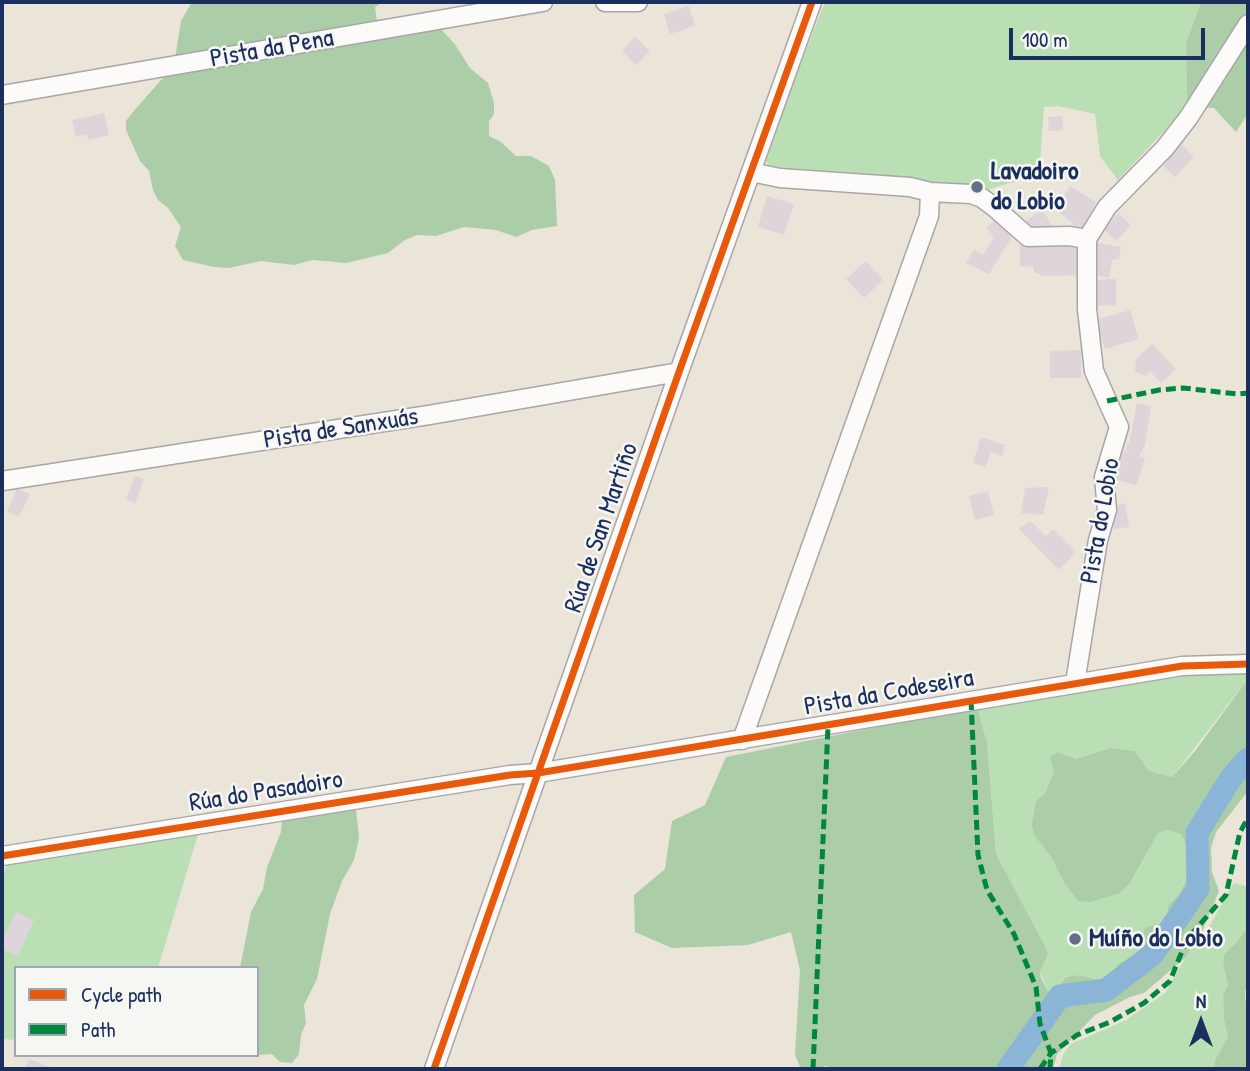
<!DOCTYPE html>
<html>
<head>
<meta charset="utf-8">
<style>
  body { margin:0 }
  #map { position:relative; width:1250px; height:1071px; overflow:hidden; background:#ebe4d9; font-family:"Patrick Hand",sans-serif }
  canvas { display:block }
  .frame { position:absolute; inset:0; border:4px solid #1b2f5e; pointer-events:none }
  .legend { position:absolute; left:14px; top:966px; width:245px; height:91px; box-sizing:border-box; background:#f6f6f2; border:2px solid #9ea6b7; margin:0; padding:9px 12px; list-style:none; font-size:21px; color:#1b2f5e }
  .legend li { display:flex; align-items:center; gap:14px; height:35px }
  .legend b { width:35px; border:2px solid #9ea6b7 }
  .north { position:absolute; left:1166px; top:987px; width:70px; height:70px; -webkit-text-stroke:5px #f6f6f2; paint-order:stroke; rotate:0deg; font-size:19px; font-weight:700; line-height:28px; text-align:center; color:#1b2f5e }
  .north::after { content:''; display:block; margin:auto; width:24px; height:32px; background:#1b2f5e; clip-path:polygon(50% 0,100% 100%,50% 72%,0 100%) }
  .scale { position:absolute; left:1009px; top:28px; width:196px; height:32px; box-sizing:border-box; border:4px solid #1b2f5e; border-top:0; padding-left:9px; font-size:21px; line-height:24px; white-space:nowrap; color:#1b2f5e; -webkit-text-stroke:5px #f6f6f2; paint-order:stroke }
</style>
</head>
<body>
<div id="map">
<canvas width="1250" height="1071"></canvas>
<div class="frame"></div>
<ul class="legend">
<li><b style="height:9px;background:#e8590c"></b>Cycle path</li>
<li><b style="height:9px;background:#00873e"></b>Path</li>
</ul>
<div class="north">N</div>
<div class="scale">100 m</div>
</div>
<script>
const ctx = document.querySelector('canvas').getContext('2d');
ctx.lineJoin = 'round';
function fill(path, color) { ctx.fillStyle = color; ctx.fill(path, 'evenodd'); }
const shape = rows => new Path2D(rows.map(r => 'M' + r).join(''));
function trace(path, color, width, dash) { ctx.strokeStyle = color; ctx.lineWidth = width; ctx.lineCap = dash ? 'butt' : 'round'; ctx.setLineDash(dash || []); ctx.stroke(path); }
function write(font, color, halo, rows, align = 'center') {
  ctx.font = font + ' "Patrick Hand",sans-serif'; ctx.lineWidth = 5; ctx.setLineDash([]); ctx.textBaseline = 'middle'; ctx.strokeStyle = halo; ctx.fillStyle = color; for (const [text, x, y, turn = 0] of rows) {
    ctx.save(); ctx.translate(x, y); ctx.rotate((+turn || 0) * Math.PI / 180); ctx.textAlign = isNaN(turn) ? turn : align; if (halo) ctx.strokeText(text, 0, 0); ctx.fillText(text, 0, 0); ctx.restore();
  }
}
const green = shape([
  [825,2,1201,2,1186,43,1187,107,1118,180,1100,156,1095,114,1058,106,1044,107,1040,163,1032,177,985,190,886,175,770,167,764,157],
  [1248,672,1248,679,1172,777,1149,771,1135,751,1110,748,1076,759,1058,752,1054,772,1045,793,1036,801,1034,835,1051,857,1064,883,1078,901,1120,893,1130,883,1158,833,1166,830,1181,834,1186,843,1190,866,1180,893,1168,906,1167,927,1145,943,1138,957,1121,962,1109,974,1099,980,1078,975,1066,977,1055,991,1049,994,1040,971,1046,948,996,854,987,742,977,707,1180,674],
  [199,831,158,968,16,968,16,1040,2,1039,2,876,8,862],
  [1236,883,1248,887,1248,926,1237,942,1224,954,1223,964,1228,985,1223,994,1224,1020,1228,1037,1215,1060,1214,1069,1059,1069,1064,1053,1071,1044,1126,1020,1165,993,1186,957,1209,927,1233,884]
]);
const forest = shape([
  [192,2,383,2,375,7,377,22,437,25,454,43,470,68,488,83,494,103,494,114,489,121,489,136,501,142,516,156,531,156,549,166,555,180,557,226,532,230,516,237,496,230,464,227,436,236,417,235,405,240,388,253,346,263,313,260,294,265,261,261,229,268,214,267,183,260,175,246,181,227,168,208,158,200,153,190,149,171,140,161,126,130,126,121,132,113,161,80,173,71,181,21],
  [1201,2,1248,2,1248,113,1236,132,1214,108,1187,107,1186,43],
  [1248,679,1248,791,1216,832,1211,848,1212,872,1219,891,1201,934,1186,957,1144,993,1130,997,1095,1015,1057,1054,1053,1069,833,1069,826,1066,816,1069,801,1069,795,1055,800,970,791,932,748,945,672,948,635,932,634,895,665,869,672,821,705,805,726,757,977,707,987,742,996,854,1046,948,1048,954,1040,971,1041,978,1049,993,1055,991,1066,977,1078,975,1099,980,1109,974,1121,962,1138,957,1145,944,1142,936,1145,928,1158,924,1167,927,1168,906,1180,893,1188,874,1190,865,1186,844,1181,834,1167,830,1158,833,1130,883,1120,893,1091,902,1078,901,1064,883,1051,857,1034,835,1032,824,1036,801,1045,793,1054,772,1050,757,1058,752,1076,759,1110,748,1135,751,1149,771,1172,777,1195,751],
  [356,809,359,838,354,860,342,881,330,914,317,979,304,1005,306,1023,301,1035,299,1054,292,1063,280,1062,272,1054,257,1055,257,968,240,968,251,912,263,889,267,867,281,832,282,820],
  [1248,926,1248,987,1245,991,1245,996,1248,1018,1248,1069,1214,1069,1215,1060,1228,1037,1224,1020,1223,994,1228,985,1223,964,1224,954,1237,942]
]);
const river = shape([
  [1008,1069,1060,996,1106,990,1152,955,1198,889,1197,833,1231,778,1248,759]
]);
const building = shape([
  [689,6,695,26,670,34,664,14],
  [635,37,650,51,636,65,622,51],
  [104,113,109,135,88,140,87,134,76,137,72,120],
  [1062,116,1063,130,1049,131,1048,117],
  [1181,144,1194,157,1175,177,1163,166],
  [1070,186,1096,202,1090,216,1095,218,1082,232,1073,227,1073,223,1060,213,1063,203,1060,202],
  [767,196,794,204,784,235,758,227],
  [1042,210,1057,232,1035,235,1026,221],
  [1118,213,1131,225,1116,241,1103,228],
  [997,218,1013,235,989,274,966,263,974,249,983,255,994,237,986,228],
  [1093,242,1121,247,1119,259,1112,260,1109,278,1093,275],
  [1037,243,1083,246,1082,275,1044,276,1034,272,1033,266,1020,267,1020,244],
  [866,261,883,280,864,298,846,279],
  [1116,279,1116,305,1095,306,1094,280],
  [1130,310,1139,339,1105,349,1096,320],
  [1152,344,1176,369,1161,383,1150,371,1145,376,1135,371,1136,359],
  [1081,350,1081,378,1050,378,1050,351],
  [1137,403,1151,406,1145,445,1139,456,1145,458,1136,485,1109,478,1120,450,1135,455,1125,450,1130,440],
  [981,437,1005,445,1002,456,990,452,986,467,973,463],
  [135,476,144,479,135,503,126,500],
  [1049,487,1043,515,1021,513,1025,488],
  [17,488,30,494,19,517,7,511],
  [988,491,994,515,975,520,969,496],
  [1125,503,1129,527,1114,529,1110,506],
  [1030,521,1046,536,1053,529,1076,552,1059,570,1019,529],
  [16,912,34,920,18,956,2,949,2,942],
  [29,1059,55,1069,25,1069]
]);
const minor = shape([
  [605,2,638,2],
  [2,95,543,2],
  [751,172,780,178,910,187,930,192,971,194,982,198,994,207,1028,237,1069,236,1087,239],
  [2,481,429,415,679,372],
  [1075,683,1098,540,1107,510,1104,477,1119,427,1094,371,1087,309,1087,239,1107,207,1165,148,1189,117,1248,24],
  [742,740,929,216,930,192],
  [2,856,510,775,538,773,1182,666,1248,664],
  [434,1069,679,372,812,2]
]);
const quiet = shape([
  [1107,401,1159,390,1183,388,1237,394,1248,393],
  [971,700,978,855,987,890,1014,934,1036,987,1040,1024,1051,1053,1050,1069],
  [813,1069,828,726],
  [1040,1069,1051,1053,1077,1035,1110,1022,1144,1003,1170,981,1187,939,1226,895,1240,832,1248,818]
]);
const cycleway = shape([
  [2,856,510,775,538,773,1182,666,1248,664],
  [434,1069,679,372,812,2]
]);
const markers = [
  [977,187,7,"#646e89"],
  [1075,939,7,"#646e89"]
];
const streetNames = [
  ["Pista da Pena",272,49,-10],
  ["Pista de Sanxuás",341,429,-9],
  ["Pista do Lobio",1101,521,-80],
  ["Rúa de San Martiño",602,528,-71],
  ["Pista da Codeseira",889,693,-10],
  ["Rúa do Pasadoiro",266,792,-9]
];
const poiNames = [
  ["Lavadoiro",991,172],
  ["do Lobio",991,202],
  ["Muíño do Lobio",1089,939]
];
fill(green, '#bbdfb4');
fill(forest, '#abcda8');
trace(river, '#8ab5d6', 23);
fill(building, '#ddd5da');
trace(minor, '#a8a6a6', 21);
trace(minor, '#fcfbf9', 18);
trace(quiet, '#00873e', 5, [10, 5]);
trace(cycleway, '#e8590c', 7);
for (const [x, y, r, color] of markers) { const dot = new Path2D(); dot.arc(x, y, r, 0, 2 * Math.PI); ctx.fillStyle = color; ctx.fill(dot); trace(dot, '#f6f6f2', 2.5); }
write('26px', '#1b2f5e', '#f6f6f2', streetNames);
write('bold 26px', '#1b2f5e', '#f6f6f2', poiNames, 'left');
</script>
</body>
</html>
